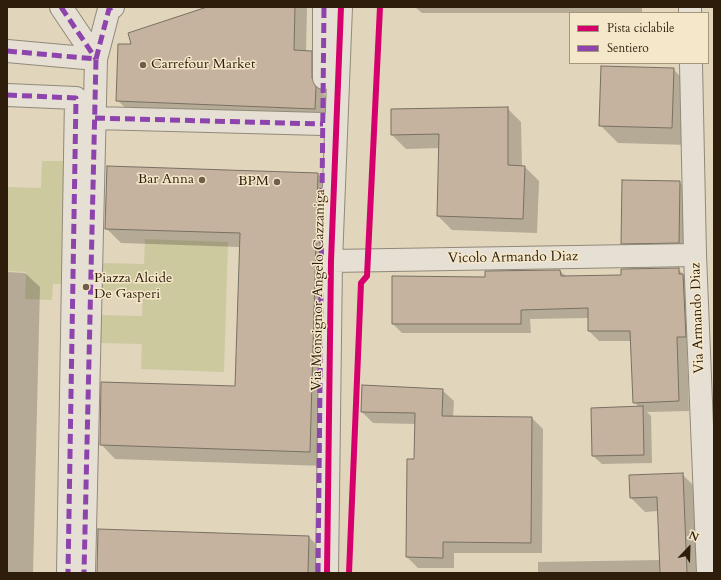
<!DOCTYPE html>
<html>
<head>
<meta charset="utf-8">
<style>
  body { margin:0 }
  #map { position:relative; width:721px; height:580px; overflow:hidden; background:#e1d5bc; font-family:Cardo,serif }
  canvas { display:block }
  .frame { position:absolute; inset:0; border:8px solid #2e1d0b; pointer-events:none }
  .legend { position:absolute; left:569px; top:12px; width:140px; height:52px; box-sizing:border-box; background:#f5e8ca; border:1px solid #a5977e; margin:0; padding:5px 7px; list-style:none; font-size:12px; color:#2e1d0b }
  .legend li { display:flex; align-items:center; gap:8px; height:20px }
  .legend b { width:20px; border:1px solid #a5977e }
  .north { position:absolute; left:669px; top:528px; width:40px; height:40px; -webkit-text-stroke:3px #f5e8ca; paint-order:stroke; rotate:23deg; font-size:11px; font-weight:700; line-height:16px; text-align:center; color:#2e1d0b }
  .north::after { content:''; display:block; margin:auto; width:14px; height:18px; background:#2e1d0b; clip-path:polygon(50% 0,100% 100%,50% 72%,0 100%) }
</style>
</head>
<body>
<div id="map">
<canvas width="721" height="580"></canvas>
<div class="frame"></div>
<ul class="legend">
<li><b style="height:5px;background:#d6006c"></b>Pista ciclabile</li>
<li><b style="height:5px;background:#8e44ad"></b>Sentiero</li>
</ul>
<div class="north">N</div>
</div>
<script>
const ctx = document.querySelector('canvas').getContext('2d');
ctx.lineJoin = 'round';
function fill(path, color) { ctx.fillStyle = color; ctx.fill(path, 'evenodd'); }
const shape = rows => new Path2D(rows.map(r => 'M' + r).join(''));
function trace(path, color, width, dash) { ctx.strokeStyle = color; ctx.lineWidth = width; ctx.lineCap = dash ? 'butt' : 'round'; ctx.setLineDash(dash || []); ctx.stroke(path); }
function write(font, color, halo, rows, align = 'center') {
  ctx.font = font + ' Cardo,serif'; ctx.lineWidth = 3; ctx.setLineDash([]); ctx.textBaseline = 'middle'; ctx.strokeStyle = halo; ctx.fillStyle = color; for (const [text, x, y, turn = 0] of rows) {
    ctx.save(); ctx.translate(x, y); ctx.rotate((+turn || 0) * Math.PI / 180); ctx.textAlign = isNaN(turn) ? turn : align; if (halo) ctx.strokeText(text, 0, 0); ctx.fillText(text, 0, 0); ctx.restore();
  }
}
const green = shape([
  [42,161,75,161,72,284,53,284,52,300,25,299,26,272,7,271,7,187,41,188],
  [145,239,228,242,224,372,141,369,142,344,99,343,100,315,142,316,143,292,100,290,100,263,144,264]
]);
const shadow = shape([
  [209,7,307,7,306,52,311,52,323,64,323,91,327,100,327,121,130,112,117,100,132,45],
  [415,7,642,7,642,13,422,13],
  [673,69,691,87,689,145,618,143,600,125],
  [507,108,521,122,522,167,525,167,539,181,537,233,452,230,438,216,440,148,406,149,392,135],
  [318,174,333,189,324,466,115,459,101,444,236,387,240,247,121,243,106,228],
  [679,182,697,200,696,260,640,261,622,243],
  [678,269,688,279,695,346,687,346,689,411,647,412,651,416,652,463,602,464,593,456,639,407,634,402,632,341,599,341,589,331,589,318,530,319,531,333,402,333,392,323,486,278,560,271,566,276,622,276],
  [7,272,25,273,40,287,33,573,7,573],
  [442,390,454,401,453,417,532,418,543,429,542,553,454,553,454,568,418,568,407,557,415,460,415,424,373,423,362,412],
  [682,474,696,488,699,573,538,573,538,562,660,560,658,511,645,512,631,498],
  [309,537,323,552,323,573,98,573]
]);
const building = shape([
  [207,7,295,7,294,50,312,51,312,78,316,87,315,109,116,101,118,44,131,44,128,33,207,7],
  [601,66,674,68,672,128,599,126,601,66],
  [508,107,508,165,525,166,523,219,437,216,439,134,391,135,391,109,508,107],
  [107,166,318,173,310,452,100,445,101,382,235,386,240,233,105,229,107,166],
  [622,180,680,181,679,243,621,244,622,180],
  [679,268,679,274,683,274,686,337,677,337,679,401,633,403,630,331,588,331,588,308,521,310,521,324,392,324,392,276,485,277,485,271,560,270,561,276,621,275,621,269,679,268],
  [362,385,443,389,442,416,532,417,531,543,443,542,443,558,406,557,407,459,414,459,415,413,361,412,362,385],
  [643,406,644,455,592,456,591,408,643,406],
  [683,473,687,573,660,573,657,497,630,498,629,475,683,473],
  [98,529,309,536,308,573,97,573,98,529]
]);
const street = shape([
  [61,7,96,59],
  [690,7,690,13],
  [7,51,96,59,84,573],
  [96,59,109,9,113,7],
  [691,63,695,255,708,573],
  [324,78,324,7],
  [7,95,76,98,68,573],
  [95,118,323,124],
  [331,261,695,255],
  [327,573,331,261,341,7]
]);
const quiet = shape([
  [61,7,96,59],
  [7,51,96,59,84,573],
  [96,59,109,9,113,7],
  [7,95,76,98,68,573],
  [95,118,323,124],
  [318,573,324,7]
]);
const cycleway = shape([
  [327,573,331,261,341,7],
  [349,573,361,283,367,276,380,7]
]);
const markers = [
  [143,65,4,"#6d5d49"],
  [202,180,4,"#6d5d49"],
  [277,182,4,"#6d5d49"],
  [86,287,4,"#6d5d49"]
];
const poiNames = [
  ["Carrefour Market",151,65],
  ["Bar Anna",194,180,"right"],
  ["BPM",269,182,"right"],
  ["Piazza Alcide",94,279],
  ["De Gasperi",94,295]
];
const streetNames = [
  ["Vicolo Armando Diaz",513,258,-1],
  ["Via Monsignor Angelo Cazzaniga",319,290,-89],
  ["Via Armando Diaz",698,318,-92]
];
fill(green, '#cdc99f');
fill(shadow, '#0003');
fill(building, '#c5b3a0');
trace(building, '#787061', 1);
trace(street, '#918979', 24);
trace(street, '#e6e0d4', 22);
trace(quiet, '#8e44ad', 5, [10, 5]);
trace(cycleway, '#d6006c', 6);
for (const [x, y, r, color] of markers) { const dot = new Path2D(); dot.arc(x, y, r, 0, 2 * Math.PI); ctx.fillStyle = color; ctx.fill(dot); trace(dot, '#f5e8ca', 1.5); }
write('14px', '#2e1d0b', '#f5e8ca', poiNames, 'left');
write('14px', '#2e1d0b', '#f5e8ca', streetNames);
</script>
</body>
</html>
